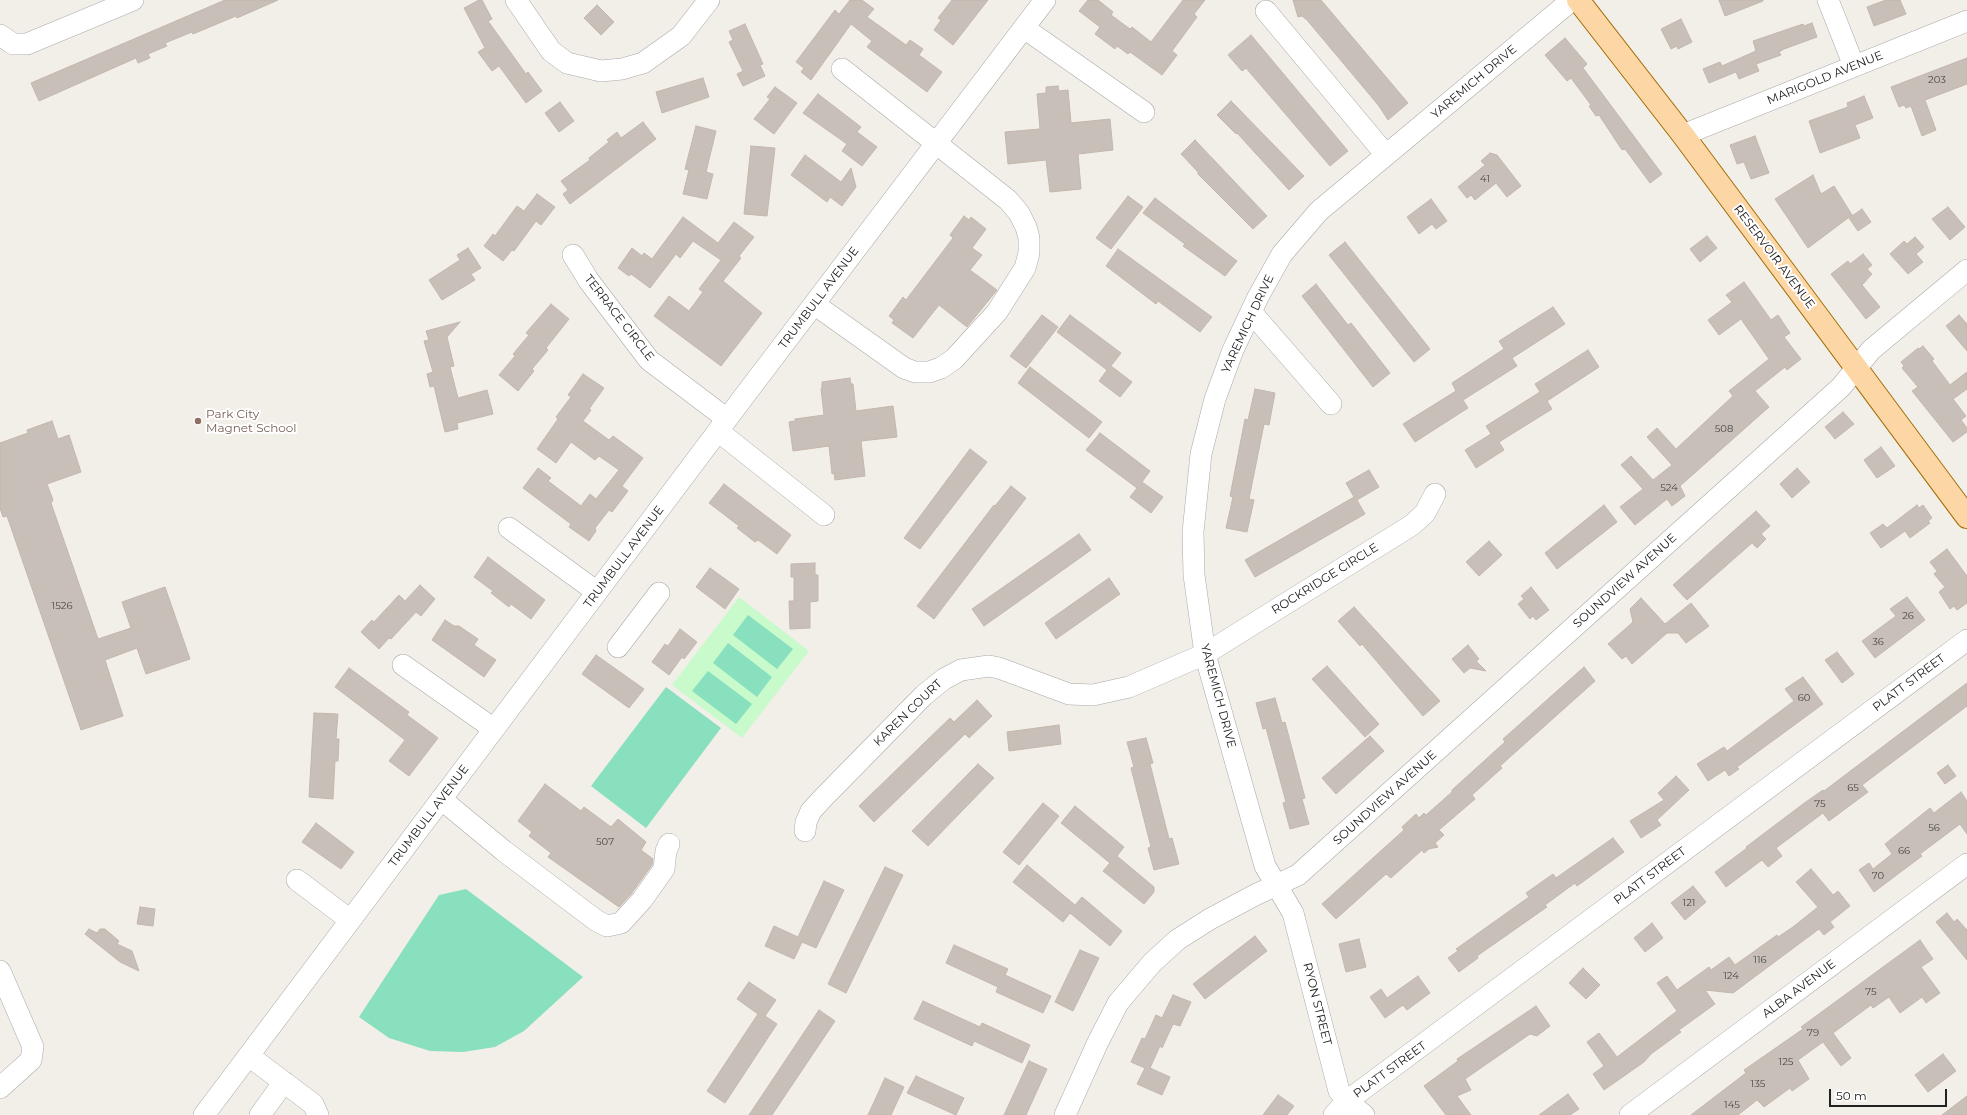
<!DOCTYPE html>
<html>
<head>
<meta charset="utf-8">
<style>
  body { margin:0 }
  #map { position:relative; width:1967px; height:1115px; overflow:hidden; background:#f2efe9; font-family:Montserrat,sans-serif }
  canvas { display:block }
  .scale { position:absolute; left:1829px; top:1089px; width:118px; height:18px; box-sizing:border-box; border:2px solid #222; border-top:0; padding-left:5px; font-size:12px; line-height:14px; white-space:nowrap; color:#222; -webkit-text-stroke:3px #fff; paint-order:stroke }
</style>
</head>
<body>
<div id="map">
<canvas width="1967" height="1115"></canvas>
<div class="scale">50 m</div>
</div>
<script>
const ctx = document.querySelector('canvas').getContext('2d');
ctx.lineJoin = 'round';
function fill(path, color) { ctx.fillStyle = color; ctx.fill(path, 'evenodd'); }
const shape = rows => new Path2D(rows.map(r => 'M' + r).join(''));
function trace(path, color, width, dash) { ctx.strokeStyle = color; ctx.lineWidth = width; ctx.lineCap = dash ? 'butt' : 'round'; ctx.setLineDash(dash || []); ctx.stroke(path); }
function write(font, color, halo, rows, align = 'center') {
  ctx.font = font + ' Montserrat,sans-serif'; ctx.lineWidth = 4; ctx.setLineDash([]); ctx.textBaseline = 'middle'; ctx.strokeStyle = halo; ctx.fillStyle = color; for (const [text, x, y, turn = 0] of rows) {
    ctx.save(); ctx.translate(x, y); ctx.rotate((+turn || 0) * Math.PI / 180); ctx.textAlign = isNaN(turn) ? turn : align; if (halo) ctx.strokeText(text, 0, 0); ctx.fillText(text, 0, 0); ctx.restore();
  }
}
const park = shape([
  [739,597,809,651,742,738,672,685]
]);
const pitch = shape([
  [748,615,793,649,777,669,733,635],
  [728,643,772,677,757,697,713,663],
  [708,671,752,704,736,724,692,691],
  [666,687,721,728,646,828,591,786],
  [466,889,583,977,524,1031,495,1047,463,1052,430,1051,389,1038,359,1017,439,895]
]);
const building = shape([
  [225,0,278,0,237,18,236,16,193,34,192,32,165,43,167,46,148,54,150,58,138,63,136,58,39,101,31,83,225,0],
  [479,0,482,0,492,19,488,21,526,74,528,72,542,91,526,103,499,66,492,71,478,52,485,48,464,8,479,0],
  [850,0,862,0,874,9,867,17,906,45,910,40,923,49,919,55,942,72,927,92,867,47,872,41,851,24,811,80,801,72,804,68,796,62,835,10,839,14,850,0],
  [952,0,988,0,953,45,934,30,941,20,938,18,952,0],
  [1088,0,1098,0,1113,12,1111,15,1130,29,1132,27,1151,42,1183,0,1205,0,1194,14,1197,17,1172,51,1177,55,1162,75,1130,52,1128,54,1117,46,1115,49,1095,34,1100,27,1079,11,1088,0],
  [1293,0,1321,0,1408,103,1388,120,1379,106,1307,20,1302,16,1298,17,1293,0],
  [1719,0,1763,0,1763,1,1725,16,1719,0],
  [1886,0,1900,0,1906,14,1874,26,1867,7,1886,0],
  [597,5,614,22,601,35,584,18,597,5],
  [1681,19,1692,42,1678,49,1677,46,1671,49,1661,29,1681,19],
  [1812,23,1817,37,1784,49,1779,52,1781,55,1756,64,1759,71,1739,79,1736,72,1709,83,1703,69,1720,62,1722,66,1756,51,1753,41,1803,24,1804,26,1812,23],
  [745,24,763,64,760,65,765,76,743,86,737,74,743,71,729,42,733,40,729,31,745,24],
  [1251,35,1348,151,1330,166,1246,68,1242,71,1228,55,1251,35],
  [1565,38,1587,64,1583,68,1662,174,1650,183,1625,149,1622,150,1599,115,1596,116,1589,106,1591,105,1571,78,1567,81,1545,55,1565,38],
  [1967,58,1967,84,1925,100,1936,130,1922,136,1911,106,1906,108,1904,105,1899,107,1891,87,1967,58],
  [703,78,709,97,662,113,656,92,703,78],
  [1058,86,1059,91,1068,90,1071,123,1110,119,1113,150,1078,154,1081,189,1050,192,1046,160,1008,164,1005,132,1040,129,1037,94,1046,93,1046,87,1058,86],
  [775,87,797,103,774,134,754,119,770,99,767,97,775,87],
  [818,94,861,127,857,132,877,147,862,166,842,151,847,144,803,113,818,94],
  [1864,96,1873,118,1855,125,1860,138,1820,153,1809,121,1848,107,1847,103,1864,96],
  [1231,101,1304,176,1289,190,1237,133,1236,134,1217,115,1231,101],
  [560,102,574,121,559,132,545,113,560,102],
  [643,122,656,139,570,204,563,194,568,190,561,181,590,160,589,158,609,142,607,140,617,132,621,138,643,122],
  [696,126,716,131,706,172,713,174,707,199,683,194,689,170,685,169,696,126],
  [1755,136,1769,173,1751,179,1744,162,1737,164,1730,145,1755,136],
  [1195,140,1267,216,1253,229,1198,174,1198,172,1181,154,1195,140],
  [751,146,775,148,767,216,744,214,751,146],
  [1490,153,1497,155,1521,186,1507,197,1496,183,1475,200,1471,195,1467,198,1458,187,1485,165,1481,161,1490,153],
  [805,155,841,182,851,168,856,187,842,206,830,197,827,202,791,175,805,155],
  [1813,175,1821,194,1834,186,1852,215,1808,248,1775,199,1813,175],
  [537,194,555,207,541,225,536,221,514,251,512,250,503,261,484,246,493,234,495,236,517,206,524,211,537,194],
  [1128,196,1143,207,1111,249,1096,238,1128,196],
  [1155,198,1237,261,1225,276,1183,246,1185,244,1143,213,1155,198],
  [1431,199,1447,221,1436,229,1432,224,1419,234,1407,217,1431,199],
  [1948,207,1965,227,1950,240,1932,219,1948,207],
  [1862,209,1871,222,1858,231,1849,218,1862,209],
  [964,216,969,220,971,217,986,229,972,248,982,255,970,270,997,290,967,327,939,305,913,338,892,323,894,320,889,316,903,297,906,300,953,238,950,235,964,216],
  [683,217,718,243,734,222,754,237,739,256,741,258,723,281,762,313,721,366,654,316,669,296,689,311,703,292,699,289,721,260,693,241,680,258,676,254,650,288,631,274,629,276,618,268,632,248,642,256,644,253,652,259,683,217],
  [1707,236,1717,248,1700,262,1690,249,1707,236],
  [1915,237,1924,247,1916,254,1923,262,1908,274,1890,254,1904,241,1907,244,1915,237],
  [1345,242,1430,349,1414,362,1329,255,1345,242],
  [468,248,481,268,471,274,475,280,442,300,429,280,460,260,457,255,468,248],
  [1118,249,1212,317,1200,332,1158,301,1156,304,1106,266,1118,249],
  [1863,254,1872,265,1867,269,1872,274,1862,285,1880,307,1866,319,1831,274,1848,261,1850,264,1863,254],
  [1744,282,1771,320,1778,315,1790,333,1784,337,1801,359,1787,370,1785,367,1755,391,1769,407,1680,486,1685,496,1672,506,1667,499,1635,525,1620,507,1643,489,1621,465,1631,456,1653,480,1672,465,1647,437,1657,428,1676,449,1733,396,1729,391,1769,359,1741,319,1719,335,1708,320,1732,302,1726,295,1744,282],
  [1316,284,1348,325,1351,323,1390,373,1373,387,1302,296,1316,284],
  [551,304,569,319,546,348,548,350,532,369,534,371,518,391,499,375,515,356,513,354,529,335,526,333,551,304],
  [1553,307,1565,324,1512,358,1517,366,1463,400,1468,408,1415,442,1403,424,1456,391,1452,383,1504,349,1499,341,1553,307],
  [1042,315,1058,327,1026,368,1010,356,1042,315],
  [1070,315,1121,353,1111,366,1132,382,1120,397,1099,381,1107,370,1057,332,1070,315],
  [1959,315,1967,324,1967,351,1946,326,1959,315],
  [460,322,447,337,454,366,450,367,458,398,487,390,493,414,457,423,458,429,445,432,434,386,430,387,427,374,433,372,424,341,429,340,426,331,460,322],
  [1923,346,1934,359,1932,361,1950,385,1967,372,1967,389,1953,399,1966,416,1961,420,1967,428,1967,432,1953,442,1912,391,1918,387,1902,368,1904,366,1901,362,1918,348,1919,349,1923,346],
  [1588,350,1599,367,1547,401,1552,409,1499,442,1504,450,1476,468,1465,450,1491,434,1486,426,1540,392,1535,384,1588,350],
  [1030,367,1102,422,1089,438,1018,383,1030,367],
  [583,374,604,388,589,409,591,410,583,421,609,440,613,436,643,458,622,486,628,491,612,512,609,510,595,528,596,531,589,541,569,527,571,524,523,488,538,468,551,478,548,481,581,506,590,494,596,499,619,470,599,456,595,460,571,442,556,463,537,449,558,419,556,417,571,397,568,395,583,374],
  [850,378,851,384,853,384,856,411,893,406,897,437,861,441,865,476,835,480,834,473,832,474,829,446,793,451,789,422,795,421,795,419,824,415,821,389,822,387,822,382,850,378],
  [1255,389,1275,393,1269,425,1264,424,1249,499,1254,500,1247,532,1226,528,1233,497,1230,496,1245,419,1248,420,1255,389],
  [1843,412,1854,424,1835,439,1825,427,1843,412],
  [52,421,58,439,69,435,81,472,47,484,53,500,51,503,98,639,131,628,122,602,165,587,190,659,146,674,137,648,105,660,123,716,81,730,7,516,3,517,0,508,0,443,28,433,27,430,52,421],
  [1100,433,1150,471,1142,482,1163,497,1151,513,1130,497,1137,488,1086,450,1100,433],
  [1881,447,1895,466,1877,478,1864,460,1881,447],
  [970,449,987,462,920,549,904,538,970,449],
  [1797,468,1810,482,1792,498,1780,484,1797,468],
  [1369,470,1379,487,1357,500,1365,514,1255,577,1245,560,1354,497,1346,483,1369,470],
  [724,484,791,535,777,554,758,540,755,542,737,528,739,526,709,503,724,484],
  [1011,486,1026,498,934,619,917,606,994,505,995,506,1011,486],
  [1604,505,1617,522,1557,569,1545,553,1604,505],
  [1917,505,1919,508,1923,505,1932,518,1928,521,1930,523,1910,538,1905,531,1881,548,1870,533,1883,524,1887,528,1917,505],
  [1756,511,1770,526,1761,534,1766,539,1757,548,1752,543,1687,600,1673,585,1756,511],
  [1079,534,1091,550,984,626,972,609,1079,534],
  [1489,541,1502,555,1479,576,1466,562,1489,541],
  [1947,549,1967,576,1967,603,1957,610,1954,606,1950,609,1939,592,1945,587,1934,574,1937,571,1930,562,1947,549],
  [488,557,545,600,531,619,511,604,509,607,491,593,493,591,474,577,488,557],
  [815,563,815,575,818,575,818,601,810,602,810,628,790,629,789,601,794,601,794,577,791,577,791,564,815,563],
  [710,568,739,589,725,609,696,587,710,568],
  [1109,578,1120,594,1056,639,1045,623,1109,578],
  [420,585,435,599,421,616,416,612,391,639,389,638,379,649,361,632,372,620,374,622,399,595,405,601,420,585],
  [1531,587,1549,610,1536,620,1533,616,1530,619,1518,604,1524,599,1521,596,1531,587],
  [1907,597,1925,620,1875,658,1862,641,1896,616,1890,609,1907,597],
  [1641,598,1665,624,1691,603,1709,626,1686,643,1678,633,1667,633,1632,664,1626,656,1622,659,1608,644,1633,622,1630,609,1641,598],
  [1354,607,1440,701,1423,716,1362,644,1360,646,1338,621,1354,607],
  [445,620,454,626,459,626,478,639,474,645,496,660,484,677,432,640,445,620],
  [680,629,697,642,684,659,682,657,669,675,652,662,665,644,668,646,680,629],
  [1468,645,1479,659,1476,661,1486,671,1470,668,1464,673,1452,659,1468,645],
  [1837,652,1854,674,1842,683,1825,660,1837,652],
  [596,655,644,689,629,708,582,674,596,655],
  [1327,666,1379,724,1365,737,1312,679,1327,666],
  [1584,667,1595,681,1500,766,1502,768,1472,795,1475,799,1439,830,1444,835,1435,843,1438,847,1429,849,1424,853,1422,850,1391,878,1386,874,1336,919,1322,904,1404,830,1402,827,1416,814,1419,818,1424,813,1426,815,1452,792,1452,790,1505,742,1503,739,1584,667],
  [349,668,409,712,407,715,438,738,409,776,389,761,405,740,335,687,349,668],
  [1803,677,1823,704,1737,767,1739,769,1729,776,1725,770,1708,781,1697,764,1724,747,1727,751,1794,701,1785,689,1803,677],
  [1967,683,1967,706,1862,785,1868,792,1829,821,1823,813,1776,848,1782,856,1768,867,1762,860,1726,887,1715,872,1747,848,1746,847,1803,804,1823,790,1824,791,1967,683],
  [1275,698,1282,723,1285,722,1305,798,1302,799,1309,824,1290,829,1283,803,1286,802,1266,728,1263,729,1256,703,1275,698],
  [977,700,992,716,969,738,965,734,874,822,859,806,950,718,954,722,977,700],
  [314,713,338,714,336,739,339,739,338,761,335,761,333,799,309,797,314,713],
  [1059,725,1061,744,1009,751,1007,732,1059,725],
  [1370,736,1384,751,1336,794,1322,778,1370,736],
  [1146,738,1153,763,1150,764,1169,839,1172,838,1179,864,1154,870,1148,848,1151,847,1131,768,1134,767,1127,742,1146,738],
  [978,764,994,778,928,846,912,831,978,764],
  [1948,765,1956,776,1945,784,1937,773,1948,765],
  [1676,776,1689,790,1657,820,1661,825,1641,838,1630,821,1664,800,1658,793,1676,776],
  [545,784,581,811,584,807,611,827,618,819,646,842,641,850,653,859,652,865,631,894,619,907,548,857,551,853,529,836,532,832,518,821,545,784],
  [1961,792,1967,801,1967,834,1960,824,1920,854,1922,856,1874,892,1859,870,1869,863,1873,869,1892,854,1885,844,1930,808,1934,813,1961,792],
  [1043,803,1059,816,1019,865,1003,852,1043,803],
  [1075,806,1124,847,1117,856,1154,887,1154,892,1144,904,1103,871,1110,863,1061,823,1075,806],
  [316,823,354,852,341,869,302,842,316,823],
  [1613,838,1624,852,1577,886,1575,883,1545,905,1547,907,1477,956,1478,958,1459,972,1448,958,1458,951,1456,949,1529,897,1526,893,1553,874,1556,878,1613,838],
  [1027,865,1075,905,1082,897,1122,931,1110,946,1070,913,1063,922,1013,882,1027,865],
  [885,867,903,875,846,993,828,984,885,867],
  [1811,869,1833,895,1838,891,1850,906,1830,922,1834,927,1824,935,1819,929,1733,993,1705,990,1715,1004,1679,1030,1681,1032,1651,1054,1644,1062,1604,1090,1593,1074,1604,1066,1587,1042,1599,1033,1617,1057,1677,1011,1657,983,1667,976,1677,990,1709,967,1711,970,1729,957,1735,965,1777,935,1778,937,1793,927,1818,907,1796,882,1811,869],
  [824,881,844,890,816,948,802,942,794,959,765,946,774,926,798,937,824,881],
  [1693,886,1706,902,1685,920,1671,903,1693,886],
  [140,907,155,909,153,926,137,924,140,907],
  [1947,913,1954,922,1957,919,1967,930,1967,960,1936,922,1947,913],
  [1652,923,1663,938,1645,952,1634,938,1652,923],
  [89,929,97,933,100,929,105,929,119,941,117,944,132,951,139,971,120,962,85,934,89,929],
  [1255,936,1267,951,1205,999,1193,984,1255,936],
  [1359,939,1366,967,1346,972,1339,944,1359,939],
  [1920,940,1933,959,1921,967,1940,993,1926,1003,1922,997,1900,1013,1889,997,1873,1008,1871,1005,1833,1033,1851,1058,1841,1066,1823,1042,1798,1060,1809,1079,1792,1091,1790,1088,1764,1107,1757,1100,1738,1115,1691,1115,1746,1073,1744,1070,1803,1029,1801,1027,1920,940],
  [954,945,1008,969,1005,975,1051,996,1043,1013,996,992,998,987,946,963,954,945],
  [1080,950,1099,958,1073,1011,1055,1002,1080,950],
  [1583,968,1600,985,1586,999,1569,983,1583,968],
  [1418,976,1430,993,1407,1010,1403,1005,1385,1018,1370,997,1381,989,1387,998,1418,976],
  [749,982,776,1000,765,1016,777,1024,725,1103,707,1091,758,1014,737,999,749,982],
  [1173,995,1191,1002,1180,1026,1173,1024,1162,1048,1160,1046,1150,1068,1170,1077,1162,1095,1137,1084,1145,1068,1131,1062,1142,1038,1145,1039,1156,1015,1162,1018,1173,995],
  [923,1001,980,1027,982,1023,1030,1045,1022,1063,974,1041,972,1046,914,1019,923,1001],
  [1536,1006,1550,1026,1537,1036,1530,1034,1465,1079,1471,1090,1457,1096,1471,1115,1446,1115,1424,1086,1458,1061,1457,1059,1536,1006],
  [819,1010,835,1021,772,1115,749,1115,819,1010],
  [1943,1054,1956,1071,1928,1092,1915,1075,1943,1054],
  [1029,1061,1047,1069,1026,1115,1004,1115,1029,1061],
  [916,1076,964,1098,956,1115,907,1093,916,1076],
  [885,1078,904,1087,891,1115,868,1115,885,1078],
  [1568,1094,1579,1109,1570,1115,1539,1115,1568,1094],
  [1278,1095,1294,1106,1287,1115,1263,1115,1278,1095],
  [1967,1096,1967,1115,1942,1115,1967,1096]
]);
const minor = shape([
  [516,0,551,51,567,63,601,71,622,69,643,63,681,36,709,0],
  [1828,0,1854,66],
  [1266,11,1386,155],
  [1024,28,1144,112],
  [0,35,13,44,27,44,133,0],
  [1683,135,1967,21],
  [573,255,589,281,649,360,727,419],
  [814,304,904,368,915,372,929,372,941,368,954,359,997,312,1025,268,1029,253,1029,238,1026,227,1019,213,1008,200,842,69],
  [1251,312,1331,404],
  [718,431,824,515],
  [509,528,597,592],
  [618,647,659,593],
  [403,665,494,729],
  [441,799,504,851,597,921,607,926,621,923,642,900,664,869,666,851,669,844],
  [805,831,806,822,811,811,823,798,924,695,944,679,961,670,989,666,999,668,1069,694,1093,695,1129,687,1205,654,1412,525,1425,513,1435,494],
  [297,880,350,920],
  [0,971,33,1047,31,1060,0,1088],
  [249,1056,313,1104,318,1115],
  [204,1115,742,399,1045,0],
  [260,1115,284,1082],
  [1065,1115,1098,1042,1118,1003,1152,963,1177,940,1210,919,1255,895,1298,875,1841,387,1871,350,1967,270],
  [1334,1115,1347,1101,1967,640],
  [1364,1115,1347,1101,1339,1091,1293,913,1265,866,1205,654,1194,575,1193,532,1201,454,1215,399,1233,350,1258,297,1282,254,1319,211,1572,0],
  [1630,1115,1967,864]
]);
const major = shape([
  [1578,0,1683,135,1967,517]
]);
const markers = [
  [198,421,4,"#8d6e63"]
];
const numberNames = [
  ["203",1937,80],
  ["41",1485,179],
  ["508",1724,429],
  ["524",1669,488],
  ["1526",62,606],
  ["26",1908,616],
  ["36",1878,642],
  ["60",1804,698],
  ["65",1853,788],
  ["75",1820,804],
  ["56",1934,828],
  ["507",605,842],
  ["66",1904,851],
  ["70",1878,876],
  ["121",1689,903],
  ["116",1760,960],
  ["124",1731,976],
  ["75",1871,992],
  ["79",1813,1033],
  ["125",1786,1062],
  ["135",1758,1084],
  ["145",1732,1105]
];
const streetNames = [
  ["MARIGOLD AVENUE",1825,78,-22],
  ["YAREMICH DRIVE",1474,82,-40],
  ["RESERVOIR AVENUE",1774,257,53],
  ["TRUMBULL AVENUE",819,298,-53],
  ["TERRACE CIRCLE",619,318,52],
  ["YAREMICH DRIVE",1248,324,-65],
  ["TRUMBULL AVENUE",624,557,-53],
  ["ROCKRIDGE CIRCLE",1325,579,-32],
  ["SOUNDVIEW AVENUE",1625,581,-42],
  ["PLATT STREET",1909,683,-37],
  ["YAREMICH DRIVE",1218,696,75],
  ["KAREN COURT",908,713,-44],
  ["SOUNDVIEW AVENUE",1385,798,-42],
  ["TRUMBULL AVENUE",429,816,-53],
  ["PLATT STREET",1650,876,-37],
  ["ALBA AVENUE",1799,989,-37],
  ["RYON STREET",1317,1004,76],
  ["PLATT STREET",1390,1070,-36]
];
const educationNames = [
  ["Park City",206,414],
  ["Magnet School",206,428]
];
fill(park, '#c8facc');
fill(pitch, '#88e0be');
fill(building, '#c7bfb8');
trace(building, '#c4b6ab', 1);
trace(minor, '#a9a9a9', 22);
trace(major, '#a06b00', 24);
trace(minor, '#fff', 21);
trace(major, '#fcd6a4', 22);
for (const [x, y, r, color] of markers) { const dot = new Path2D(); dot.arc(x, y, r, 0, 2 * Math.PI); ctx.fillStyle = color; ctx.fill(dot); trace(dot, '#fff', 1.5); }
write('10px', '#4b4948', null, numberNames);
write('12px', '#222', '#fff', streetNames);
write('12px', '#785e54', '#fff', educationNames, 'left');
</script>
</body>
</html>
